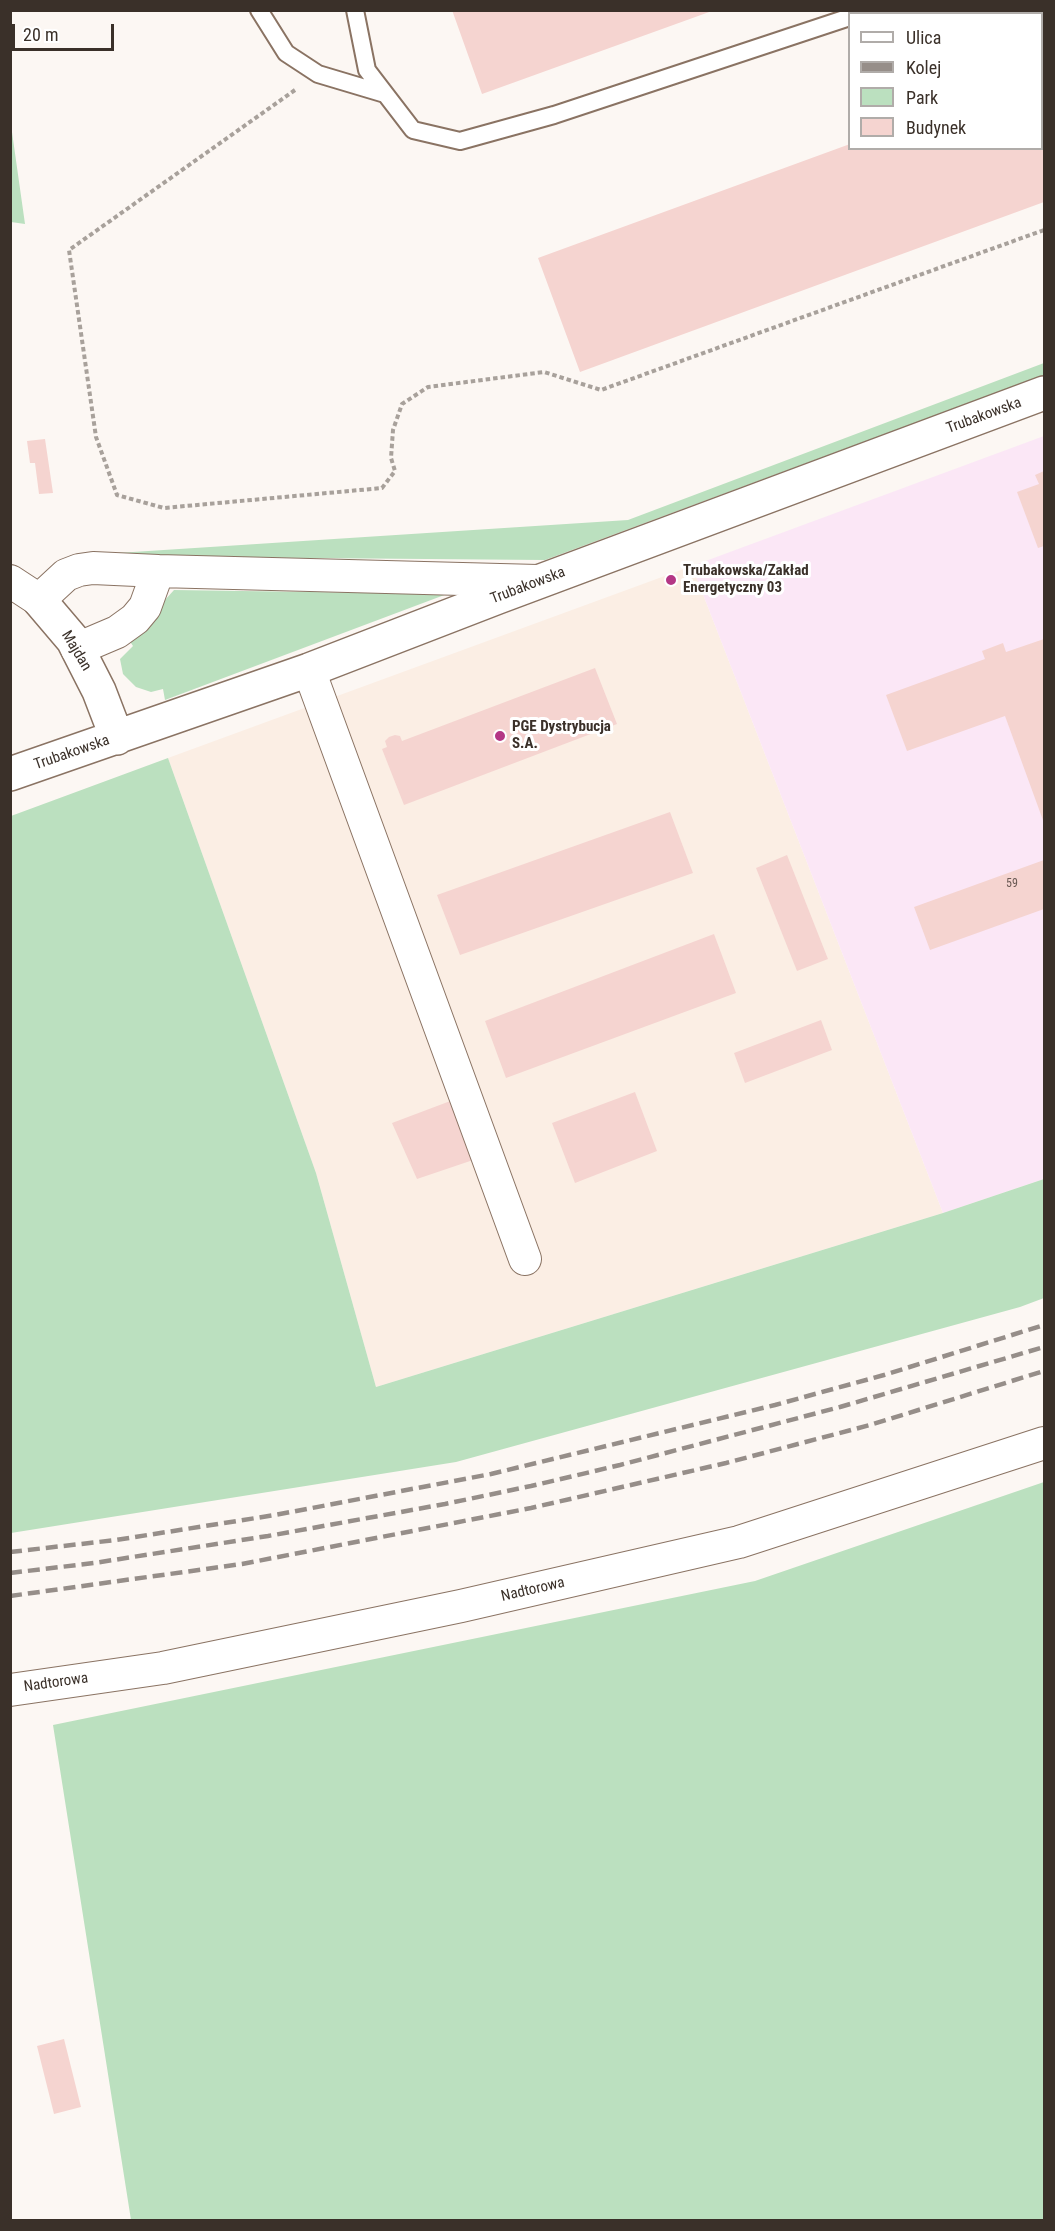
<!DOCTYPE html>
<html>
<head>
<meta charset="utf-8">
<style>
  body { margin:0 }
  #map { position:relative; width:1055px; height:2231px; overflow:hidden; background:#fcf7f3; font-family:"Roboto Condensed",sans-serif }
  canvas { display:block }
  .frame { position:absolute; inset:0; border:12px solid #3a3029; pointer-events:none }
  .legend { position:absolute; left:848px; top:12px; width:195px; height:138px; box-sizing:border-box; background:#fff; border:2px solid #b0aca9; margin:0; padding:8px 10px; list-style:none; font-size:18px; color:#3a3029 }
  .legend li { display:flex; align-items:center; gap:12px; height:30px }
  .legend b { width:30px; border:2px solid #b0aca9 }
  .scale { position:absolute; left:12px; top:24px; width:102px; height:27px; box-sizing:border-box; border:3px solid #3a3029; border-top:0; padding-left:8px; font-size:18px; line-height:21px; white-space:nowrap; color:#3a3029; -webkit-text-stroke:4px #fff; paint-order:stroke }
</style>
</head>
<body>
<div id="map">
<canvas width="1055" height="2231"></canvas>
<div class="frame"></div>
<ul class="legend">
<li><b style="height:8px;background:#fff"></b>Ulica</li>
<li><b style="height:8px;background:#968e89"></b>Kolej</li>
<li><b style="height:16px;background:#bbe0bf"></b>Park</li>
<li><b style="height:16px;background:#f5d4d0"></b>Budynek</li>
</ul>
<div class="scale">20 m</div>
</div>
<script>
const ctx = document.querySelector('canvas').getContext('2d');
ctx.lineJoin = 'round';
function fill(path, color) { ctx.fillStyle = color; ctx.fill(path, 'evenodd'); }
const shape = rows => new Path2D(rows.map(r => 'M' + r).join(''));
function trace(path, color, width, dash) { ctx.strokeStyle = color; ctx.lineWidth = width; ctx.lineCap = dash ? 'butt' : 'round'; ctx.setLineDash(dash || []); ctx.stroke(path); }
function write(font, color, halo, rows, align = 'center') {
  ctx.font = font + ' "Roboto Condensed",sans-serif'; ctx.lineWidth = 6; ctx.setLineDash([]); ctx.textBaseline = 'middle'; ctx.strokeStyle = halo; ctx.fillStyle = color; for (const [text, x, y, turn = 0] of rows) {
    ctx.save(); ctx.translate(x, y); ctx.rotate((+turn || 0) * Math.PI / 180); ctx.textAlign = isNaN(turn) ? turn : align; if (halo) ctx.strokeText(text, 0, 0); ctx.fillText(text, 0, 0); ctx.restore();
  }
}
const built = shape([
  [692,566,943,1213,376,1387,316,1173,168,758]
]);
const education = shape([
  [1044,436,1044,1179,943,1213,692,566]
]);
const green = shape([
  [10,125,11,125,25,224,11,222],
  [1044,363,1044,375,545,560,71,556,628,520],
  [174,590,447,594,165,700,163,689,151,692,136,687,123,674,120,659,133,646,129,640],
  [168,758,316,1173,376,1387,943,1213,1044,1179,1044,1298,1020,1307,456,1462,11,1533,11,816],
  [1044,1482,1044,2220,131,2220,53,1725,755,1581]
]);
const building = shape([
  [452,10,712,10,712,11,482,94],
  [1044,72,1044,202,580,372,538,258,850,144,850,148,1042,148,1042,73],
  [45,439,53,493,39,494,35,463,30,463,27,441],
  [1044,471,1044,546,1038,548,1017,492,1039,484,1035,475],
  [1044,639,1044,823,1005,716,907,751,886,695,985,659,982,651,1003,643,1006,652],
  [595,668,617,724,404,805,382,749,387,747,385,741,389,737,395,735,400,736,402,741],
  [670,812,693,873,460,955,437,895],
  [787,855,828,959,797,971,756,868],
  [1044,860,1044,909,930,950,914,907],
  [714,934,736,993,506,1078,485,1021],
  [821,1020,832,1050,745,1083,734,1053],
  [635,1092,657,1151,575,1183,552,1123],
  [453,1100,479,1158,417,1179,392,1123],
  [64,2039,81,2107,54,2114,37,2046]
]);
const path = shape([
  [295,90,69,250,96,437,117,495,164,508,382,488,395,471,391,458,393,430,402,404,428,387,544,372,601,390,1044,230]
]);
const service = shape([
  [259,10,286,53,318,74,385,94],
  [355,10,367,70,413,130,460,141,554,115,850,17],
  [860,14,869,10]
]);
const minor = shape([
  [10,581,39,600,66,575,79,570,93,568,158,571],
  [77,649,117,632,135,619,145,607,158,571,538,581],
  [309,670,525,1259],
  [10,1690,163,1668,461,1606,739,1542,1044,1443]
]);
const tertiary = shape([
  [39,600,73,640,99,691,117,738],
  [10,774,309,670,498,597,1044,393]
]);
const rail = shape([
  [10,1552,116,1540,275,1515,491,1474,775,1405,884,1375,1044,1325],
  [10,1573,94,1563,268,1536,445,1504,531,1486,620,1465,840,1407,1044,1347],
  [10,1596,242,1564,531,1508,726,1463,870,1425,1044,1371]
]);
const markers = [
  [671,580,6,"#b43685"],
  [500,736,6,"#b43685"]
];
const numberNames = [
  ["59",1012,884]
];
const streetNames = [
  ["Trubakowska",984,416,-20],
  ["Trubakowska",528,586,-21],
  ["Majdan",76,651,59],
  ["Trubakowska",72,753,-19],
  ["Nadtorowa",533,1590,-13],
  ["Nadtorowa",56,1683,-8]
];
const poiNames = [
  ["Trubakowska/Zakład",683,571],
  ["Energetyczny 03",683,588],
  ["PGE Dystrybucja",512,727],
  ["S.A.",512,744]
];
fill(built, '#fbeee4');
fill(education, '#fbe7f6');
fill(green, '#bbe0bf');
fill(building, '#f5d4d0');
trace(service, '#8a7363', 20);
trace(minor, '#8a7363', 34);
trace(tertiary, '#8a7363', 36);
trace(path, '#a8a19b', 4, [4.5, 3]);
trace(service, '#fff', 16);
trace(minor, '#fff', 32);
trace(tertiary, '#fff', 33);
trace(rail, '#968e89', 4.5, [12, 6]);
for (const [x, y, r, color] of markers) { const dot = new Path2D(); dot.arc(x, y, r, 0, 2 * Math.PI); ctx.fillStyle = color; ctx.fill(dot); trace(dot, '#fff', 2); }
write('12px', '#695953', null, numberNames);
write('15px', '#3a3029', '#fff', streetNames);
write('bold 15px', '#3a3029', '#fff', poiNames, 'left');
</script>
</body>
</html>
